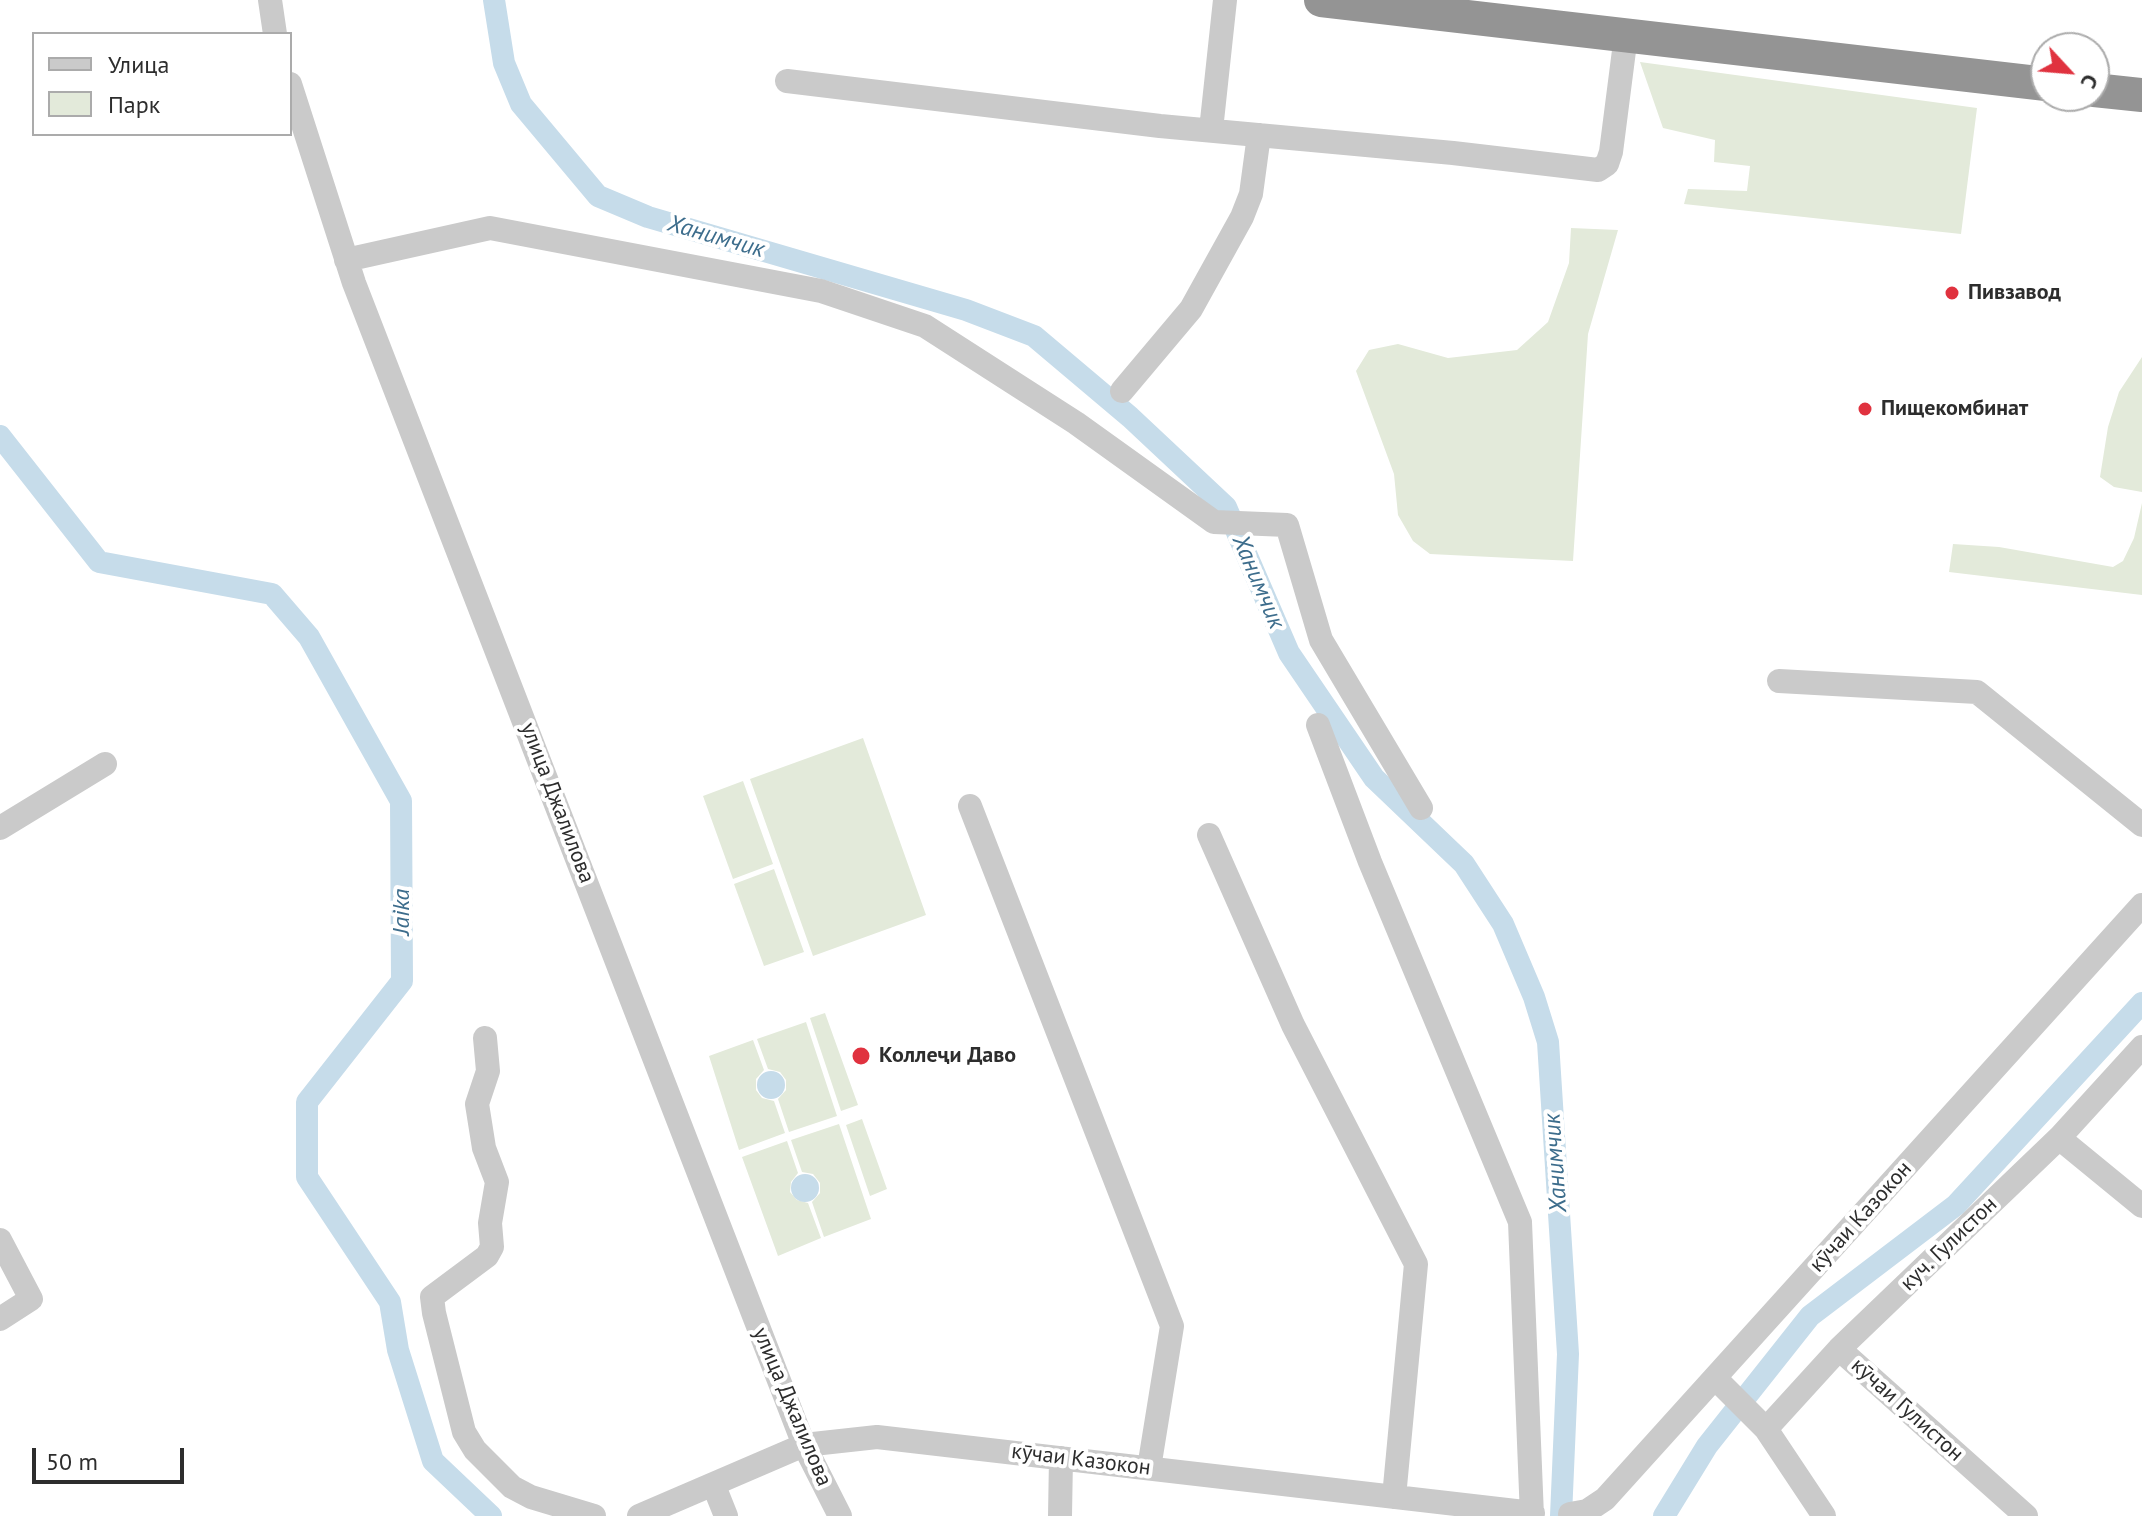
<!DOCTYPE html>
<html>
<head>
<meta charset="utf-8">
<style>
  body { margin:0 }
  #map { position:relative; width:2142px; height:1516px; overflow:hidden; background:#fff; font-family:"PT Sans",sans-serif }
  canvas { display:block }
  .legend { position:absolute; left:32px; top:32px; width:260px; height:104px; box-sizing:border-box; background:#fff; border:2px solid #ababab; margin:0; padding:10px 14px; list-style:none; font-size:24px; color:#2d2d2d }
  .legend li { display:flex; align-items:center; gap:16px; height:40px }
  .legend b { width:40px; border:2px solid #ababab }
  .north { position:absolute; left:2030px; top:32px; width:80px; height:80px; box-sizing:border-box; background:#fff; border:2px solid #ababab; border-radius:50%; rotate:116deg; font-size:22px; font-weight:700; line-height:32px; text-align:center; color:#2d2d2d }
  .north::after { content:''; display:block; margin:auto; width:28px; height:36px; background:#e0323f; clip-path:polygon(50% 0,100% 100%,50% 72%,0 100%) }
  .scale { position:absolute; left:32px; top:1448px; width:152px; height:36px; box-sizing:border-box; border:4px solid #2d2d2d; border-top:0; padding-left:10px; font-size:24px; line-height:28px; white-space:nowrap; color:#2d2d2d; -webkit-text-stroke:6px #fff; paint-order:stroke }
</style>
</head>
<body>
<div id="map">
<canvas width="2142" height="1516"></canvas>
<ul class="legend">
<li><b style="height:10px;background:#cacaca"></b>Улица</li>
<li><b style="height:22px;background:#e3eada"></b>Парк</li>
</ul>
<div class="north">С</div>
<div class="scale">50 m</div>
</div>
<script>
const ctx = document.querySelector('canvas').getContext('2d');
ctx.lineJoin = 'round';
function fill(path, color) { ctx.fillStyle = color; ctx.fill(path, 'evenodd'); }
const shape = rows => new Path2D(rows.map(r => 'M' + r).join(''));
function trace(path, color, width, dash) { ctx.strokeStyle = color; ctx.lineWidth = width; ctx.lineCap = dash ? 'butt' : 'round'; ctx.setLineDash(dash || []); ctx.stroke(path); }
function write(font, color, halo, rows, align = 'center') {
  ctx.font = font + ' "PT Sans",sans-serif'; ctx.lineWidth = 8; ctx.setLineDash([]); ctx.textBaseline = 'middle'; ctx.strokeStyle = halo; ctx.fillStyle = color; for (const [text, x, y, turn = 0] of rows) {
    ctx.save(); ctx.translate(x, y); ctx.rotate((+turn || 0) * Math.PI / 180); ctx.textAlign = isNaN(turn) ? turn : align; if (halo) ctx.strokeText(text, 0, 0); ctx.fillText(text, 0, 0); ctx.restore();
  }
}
const green = shape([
  [1640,62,1977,108,1961,234,1684,204,1688,189,1747,191,1750,166,1714,162,1715,140,1663,128],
  [1571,228,1618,230,1588,334,1573,561,1430,554,1413,541,1398,515,1394,474,1356,371,1369,350,1398,344,1448,358,1517,350,1548,322,1569,263],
  [2142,357,2142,492,2114,487,2100,477,2108,427,2119,392],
  [2142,503,2142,595,1949,572,1953,544,1999,547,2113,567,2123,561,2134,538],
  [863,738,926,915,813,956,750,779],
  [743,781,773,864,733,879,703,796],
  [774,869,804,952,764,966,734,884],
  [825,1013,858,1105,841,1111,810,1018],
  [806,1022,837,1116,789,1132,778,1099,786,1090,786,1080,780,1072,768,1069,757,1039],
  [753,1040,764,1070,756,1079,756,1090,762,1098,774,1101,785,1133,739,1150,709,1056],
  [862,1119,887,1189,870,1196,846,1125],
  [839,1124,871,1219,824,1237,812,1202,820,1193,820,1183,813,1174,802,1172,791,1140],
  [787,1141,798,1173,791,1182,790,1192,797,1200,808,1203,821,1238,778,1256,742,1157]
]);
const water = shape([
  '757 1085a14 14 0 1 1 28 0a14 14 0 1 1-28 0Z',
  '791 1188a14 14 0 1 1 28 0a14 14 0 1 1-28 0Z'
]);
const canal = shape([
  [494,0,504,63,521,104,598,196,648,217,966,310,1034,336,1130,417,1226,507,1289,653,1374,778,1464,864,1503,924,1534,997,1548,1042,1568,1354,1561,1516],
  [0,436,99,562,272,594,309,637,401,801,402,981,307,1102,307,1177,390,1302,398,1350,433,1461,491,1516],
  [1664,1516,1707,1446,1810,1316,1956,1205,2142,1003]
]);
const minor = shape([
  [270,0,275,34],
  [787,81,1160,126,1453,153,1598,170,1607,164,1611,152,1626,35],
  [290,84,354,283,804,1445,840,1516],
  [1211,130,1225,0],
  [346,260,490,228,821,291,925,326,1076,423,1214,522,1287,525,1321,640,1421,808],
  [1122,391,1191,309,1242,217,1251,194,1259,135],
  [1779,681,1977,692,2142,825],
  [1318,725,1370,862,1520,1222,1532,1516],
  [970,806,1172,1326,1149,1468],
  [0,828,105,764],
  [1209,835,1293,1025,1416,1264,1394,1497],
  [485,1038,488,1071,477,1104,484,1148,497,1182,490,1223,492,1247,487,1256,432,1297,434,1313,464,1432,475,1450,512,1487,531,1497,594,1516],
  [2059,1138,2142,1206],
  [0,1240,31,1299,0,1319],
  [1839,1349,2026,1516],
  [1715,1378,1766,1429],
  [714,1486,726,1516],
  [1570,1514,1587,1511,1605,1499,2142,905],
  [639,1516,804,1445,877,1437,1533,1513],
  [1060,1516,1061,1458],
  [1824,1516,1766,1429,1839,1349,2059,1138,2142,1047]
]);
const highway = shape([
  [1321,0,2046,84],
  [2094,90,2142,95]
]);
const markers = [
  [1952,293,8,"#e0323f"],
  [1865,409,8,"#e0323f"],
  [861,1056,10,"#e0323f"]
];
const poiNames = [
  ["Пивзавод",1968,293],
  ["Пищекомбинат",1881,409],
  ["Коллеҷи Даво",879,1056]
];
const streetNames = [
  ["улица Джалилова",557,803,69],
  ["кӯчаи Казокон",1861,1217,-48],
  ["куч. Гулистон",1949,1244,-44],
  ["улица Джалилова",792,1407,67],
  ["кӯчаи Гулистон",1907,1410,42],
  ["кӯчаи Казокон",1081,1460,7]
];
const waterNames = [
  ["Ханимчик",716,237,16],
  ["Ханимчик",1258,582,67],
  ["Jaika",402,912,-90],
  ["Ханимчик",1556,1163,-94]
];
fill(green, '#e3eada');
fill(water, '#c6dcea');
trace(canal, '#c6dcea', 22);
trace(minor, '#cacaca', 24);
trace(highway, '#949494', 34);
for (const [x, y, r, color] of markers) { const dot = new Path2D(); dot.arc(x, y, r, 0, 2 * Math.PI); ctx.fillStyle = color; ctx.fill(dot); trace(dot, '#fff', 3); }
write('bold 22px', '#2d2d2d', '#fff', poiNames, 'left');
write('22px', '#2d2d2d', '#fff', streetNames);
write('italic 24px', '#3d6d8c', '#fff', waterNames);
</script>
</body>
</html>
